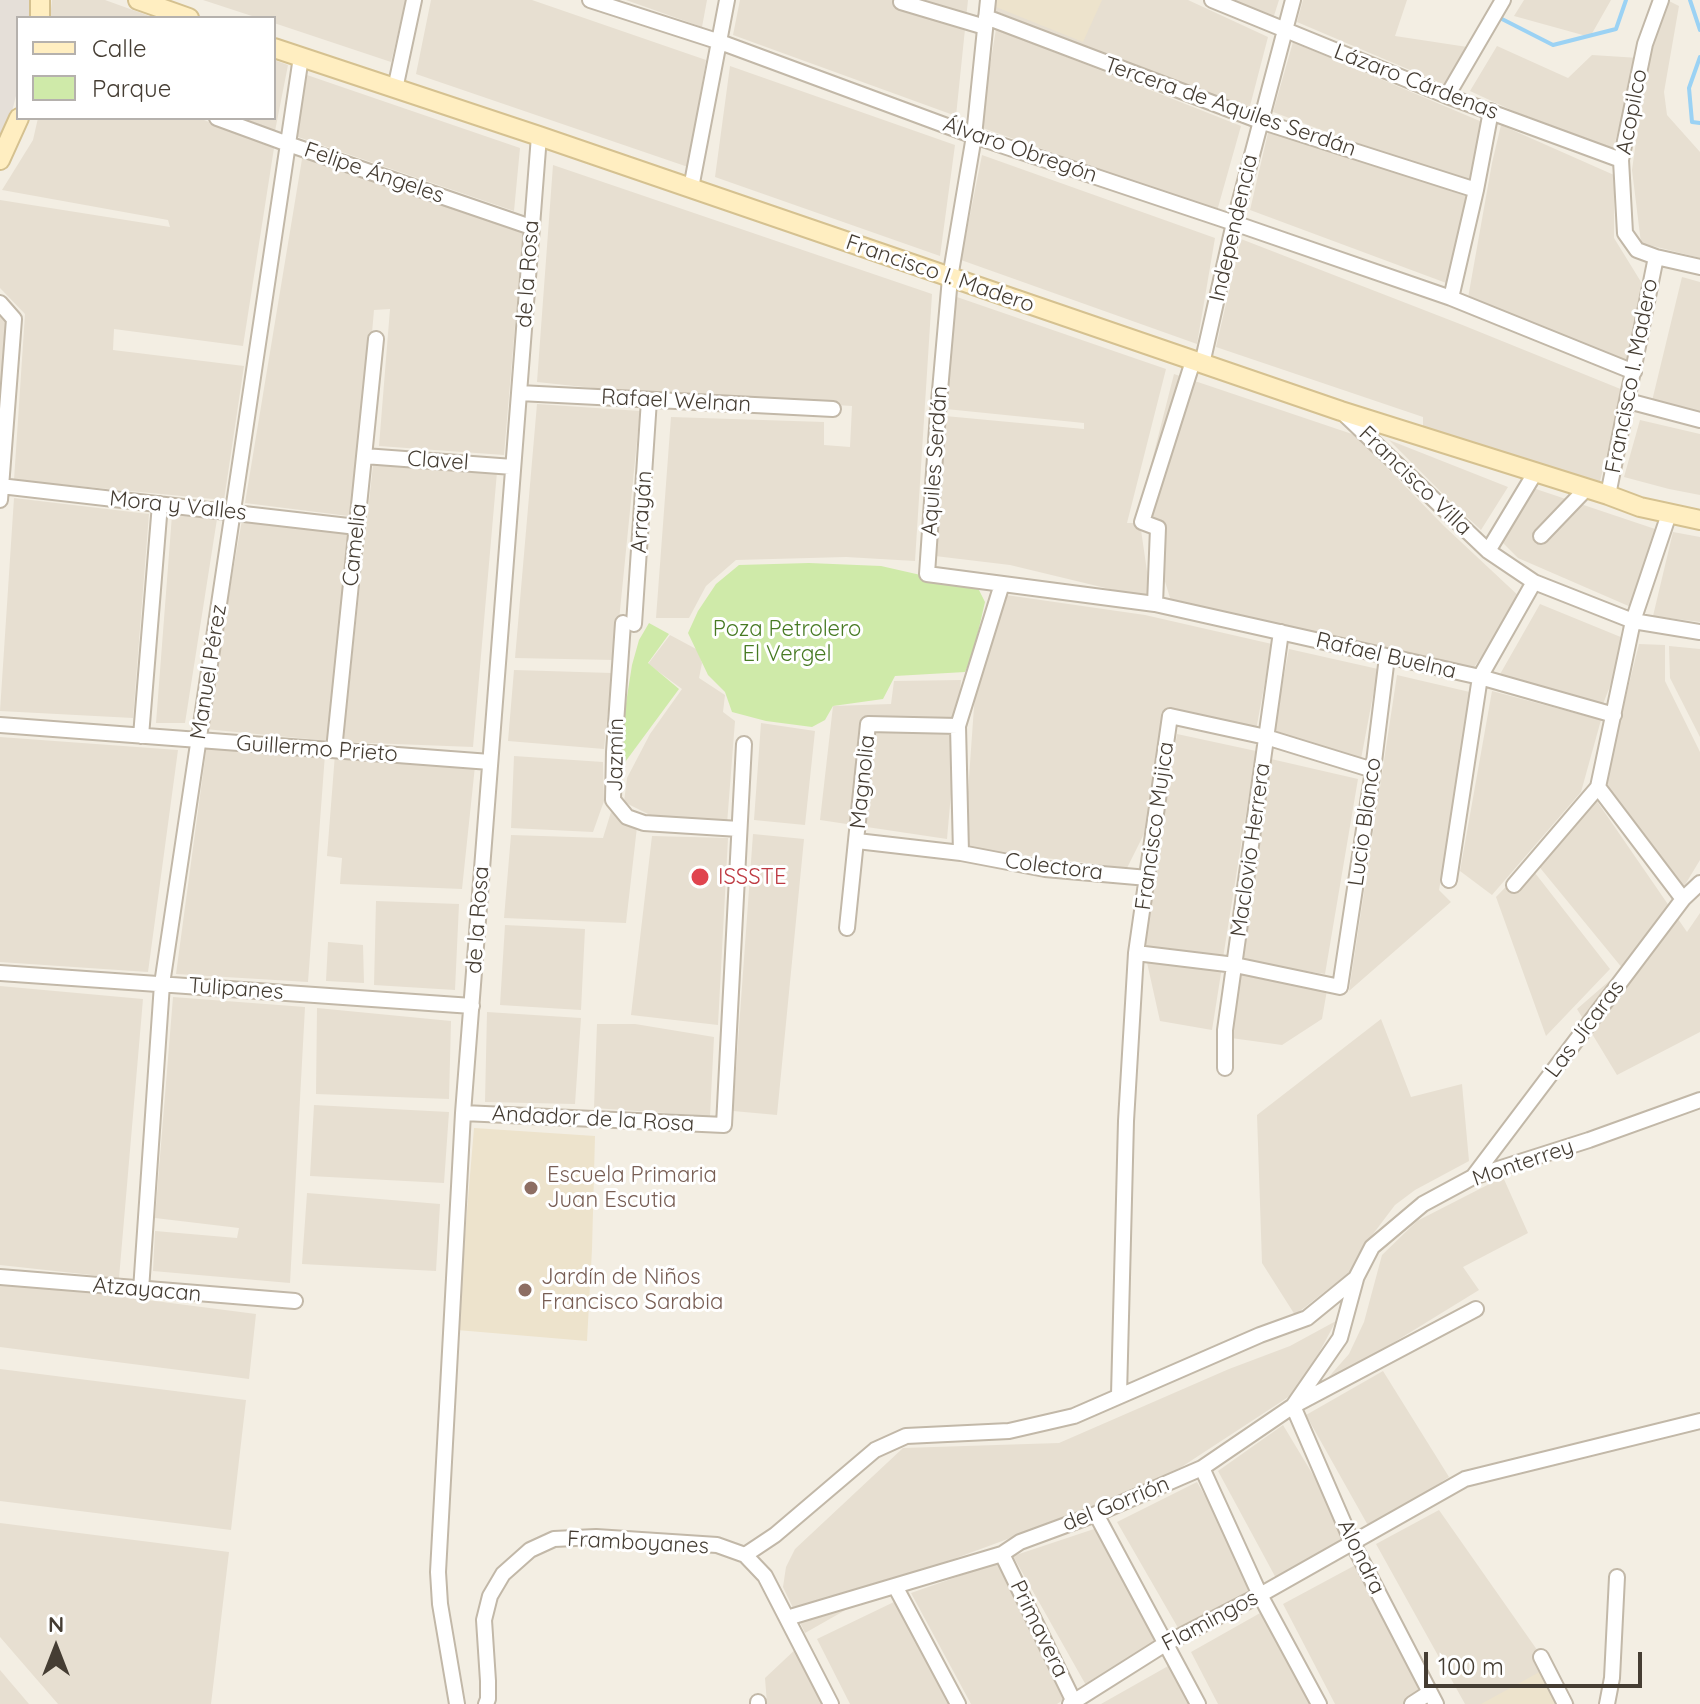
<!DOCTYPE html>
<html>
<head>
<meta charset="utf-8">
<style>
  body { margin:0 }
  #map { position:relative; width:1700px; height:1704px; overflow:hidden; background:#f3eee3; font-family:Quicksand,sans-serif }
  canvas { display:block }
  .legend { position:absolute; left:16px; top:16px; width:260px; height:104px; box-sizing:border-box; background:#fff; border:2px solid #b5b1ad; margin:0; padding:10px 14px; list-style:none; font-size:24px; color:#453d33 }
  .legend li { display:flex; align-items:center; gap:16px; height:40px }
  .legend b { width:40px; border:2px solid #b5b1ad }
  .north { position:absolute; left:16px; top:1608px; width:80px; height:80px; -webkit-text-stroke:6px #fff; paint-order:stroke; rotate:0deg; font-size:22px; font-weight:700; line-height:32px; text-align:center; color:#453d33 }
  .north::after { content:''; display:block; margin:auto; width:28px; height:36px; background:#453d33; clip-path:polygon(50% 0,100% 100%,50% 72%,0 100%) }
  .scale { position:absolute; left:1424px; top:1652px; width:218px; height:36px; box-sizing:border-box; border:4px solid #453d33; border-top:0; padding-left:10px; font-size:24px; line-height:28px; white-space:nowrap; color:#453d33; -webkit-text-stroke:6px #fff; paint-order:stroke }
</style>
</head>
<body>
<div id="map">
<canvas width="1700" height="1704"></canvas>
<ul class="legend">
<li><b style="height:10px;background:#ffeec1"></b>Calle</li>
<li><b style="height:22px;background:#cfeaa9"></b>Parque</li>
</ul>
<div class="north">N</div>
<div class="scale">100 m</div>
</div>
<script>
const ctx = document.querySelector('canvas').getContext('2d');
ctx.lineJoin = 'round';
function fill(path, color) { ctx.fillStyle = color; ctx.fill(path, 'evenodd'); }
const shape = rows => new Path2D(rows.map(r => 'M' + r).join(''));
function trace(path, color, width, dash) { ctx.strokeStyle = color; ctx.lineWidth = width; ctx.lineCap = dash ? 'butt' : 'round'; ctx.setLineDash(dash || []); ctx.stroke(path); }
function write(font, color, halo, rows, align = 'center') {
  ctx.font = font + ' Quicksand,sans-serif'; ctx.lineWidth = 6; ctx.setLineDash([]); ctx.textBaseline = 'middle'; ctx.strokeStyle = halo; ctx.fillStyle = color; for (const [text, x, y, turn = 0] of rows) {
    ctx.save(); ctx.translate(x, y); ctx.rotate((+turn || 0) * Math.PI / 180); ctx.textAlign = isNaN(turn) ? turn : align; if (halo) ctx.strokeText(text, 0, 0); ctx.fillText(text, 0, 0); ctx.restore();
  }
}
const residential = shape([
  [52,0,105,0,155,18,50,18],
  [203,0,406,0,391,62,274,23,274,18,258,18],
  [431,0,532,0,706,60,688,167,416,74],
  [626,0,707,0,702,27],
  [740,0,968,0,956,116,733,35],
  [993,0,1188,0,1268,37,1249,110,992,10],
  [1229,0,1279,0,1273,19],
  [1303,0,1407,0,1395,36,1474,48,1450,87,1297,22],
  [1524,0,1611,0,1590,37,1514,16],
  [1667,0,1679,6,1664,92,1667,115,1700,152,1700,258,1641,243,1632,170,1646,69],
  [996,29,1241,126,1217,211,980,127],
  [1293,42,1494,127,1473,186,1273,112],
  [1497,46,1568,78,1592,55,1639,58,1611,156,1470,91],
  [274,60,288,65,275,131,239,118,274,118],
  [730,66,955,145,940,256,715,177],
  [304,74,520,148,514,211,295,136],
  [38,118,199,118,274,148,243,346,114,329,113,350,244,366,224,500,14,480,25,314,0,288,0,200,170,227,168,220,2,190,33,140],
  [1270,124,1481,202,1457,287,1250,210],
  [1501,125,1614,175,1614,238,1646,290,1631,365,1468,298,1492,163],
  [303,153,523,231,504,455,379,446,390,309,374,310,356,517,245,503],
  [982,155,1215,238,1197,344,961,260],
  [553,165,932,294,915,561,846,557,736,560,706,586,689,618,656,618,671,417,824,422,824,445,850,447,852,406,631,392,537,382],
  [1241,239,1460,324,1623,390,1599,485,1423,427,1423,417,1216,347],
  [1682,277,1700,282,1700,415,1652,401],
  [954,296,1166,369,1127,523,1140,523,1151,599,1010,565,935,556,945,416,1084,429,1084,423,946,409],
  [0,313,7,321,0,407],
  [1174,374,1355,435,1444,526,1522,599,1470,673,1171,601,1141,504],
  [537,404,640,411,615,660,515,658],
  [1640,420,1700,434,1700,495,1669,489,1624,477],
  [1389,440,1508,487,1481,530,1453,504],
  [373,465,497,472,473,747,343,742],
  [1527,486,1664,532,1640,611,1518,558,1495,535],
  [14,498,149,514,133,718,0,711],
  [172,515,217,519,185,723,156,723],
  [242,520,349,533,330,741,205,729],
  [1673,532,1700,537,1700,622,1653,616],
  [999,594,1145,615,1272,644,1256,730,1167,710,1147,828,1127,868,964,848,975,693],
  [1540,604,1628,640,1603,704,1499,676],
  [670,635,698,650,702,663,699,678,725,695,723,712,735,721,727,824,658,819,624,802,627,778,650,734,682,689,648,664],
  [1639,644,1665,645,1665,681,1700,752,1700,860,1677,898,1600,778,1619,724],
  [1669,646,1700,649,1700,737,1670,678],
  [1289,649,1378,669,1361,759,1272,739],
  [514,670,612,673,604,749,508,741],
  [1397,675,1474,693,1439,890,1451,902,1349,991],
  [961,680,947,839,820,820,833,706,891,704,894,681],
  [1492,691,1601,720,1581,792,1492,895,1460,871],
  [761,723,815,731,805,825,754,820],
  [1177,734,1256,751,1223,958,1144,947],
  [0,737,178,750,148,972,0,962],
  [207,744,325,754,308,982,176,974],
  [335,754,475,766,462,889,340,884,342,858,327,856],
  [514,756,603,762,604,801,593,832,511,828],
  [1271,759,1358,779,1325,974,1237,961],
  [1592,794,1687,932,1700,913,1700,1032,1617,1075,1577,1009,1623,969,1532,858],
  [611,812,637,827,626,923,504,918,511,835,603,838],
  [753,834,804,839,777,1115,733,1111],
  [652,836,728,838,718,1025,631,1015],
  [1528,864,1610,969,1546,1036,1496,897],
  [376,901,459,904,455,990,374,985],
  [505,925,585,929,581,1010,500,1005],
  [328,942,363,945,364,983,326,981],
  [1146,958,1222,967,1212,1030,1160,1021],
  [1241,972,1327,990,1322,1019,1282,1045,1231,1038],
  [0,986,143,999,119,1278,0,1265],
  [173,997,305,1007,290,1283,153,1271,155,1231,237,1238,239,1228,155,1218],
  [317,1008,451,1021,449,1099,316,1094],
  [487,1012,581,1018,575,1104,485,1102],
  [1381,1019,1411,1097,1462,1084,1469,1161,1415,1190,1395,1205,1367,1242,1360,1264,1295,1315,1262,1263,1257,1115],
  [597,1024,635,1024,714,1037,710,1116,594,1108],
  [314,1105,449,1112,444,1183,310,1176],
  [1503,1177,1528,1233,1463,1267,1479,1290,1318,1389,1349,1354,1364,1322,1382,1255,1417,1221],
  [307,1193,440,1204,436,1271,302,1264],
  [0,1281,256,1314,249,1379,0,1347],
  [1336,1321,1299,1390,1154,1485,902,1578,805,1633,783,1587,786,1567,795,1549,903,1448,1059,1443,1229,1369,1290,1346],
  [0,1369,246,1400,231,1530,0,1501],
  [1383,1371,1449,1477,1370,1529,1306,1415],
  [1283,1425,1351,1538,1277,1580,1218,1471],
  [1197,1482,1259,1591,1181,1633,1117,1522],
  [1439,1510,1575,1704,1465,1704,1376,1544],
  [0,1523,229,1552,211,1704,58,1704,0,1637],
  [1100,1527,1169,1643,1087,1687,1013,1556],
  [1363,1561,1439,1704,1335,1704,1283,1604],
  [999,1562,1072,1694,1057,1704,971,1704,911,1593],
  [896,1601,953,1704,850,1704,817,1639],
  [1269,1608,1319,1704,1218,1704,1191,1652],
  [799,1646,828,1704,767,1704,765,1678],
  [1177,1661,1199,1704,1101,1704],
  [0,1670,29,1704,0,1704]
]);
const industrial = shape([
  [0,0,29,0,29,18,18,18,18,88,8,127,0,138]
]);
const education = shape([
  [997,0,1102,0,1083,42,996,7],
  [474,1128,595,1136,592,1249,587,1341,457,1330],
  [1545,1669,1571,1704,1481,1704]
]);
const green = shape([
  [809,563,881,566,978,588,985,602,973,654,965,672,895,676,883,699,833,706,825,720,812,727,766,721,732,712,725,692,708,675,688,633,698,611,716,584,739,565],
  [649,623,669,634,648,663,679,689,617,773,621,735,632,665,639,640]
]);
const stream = shape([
  [1690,0,1700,30],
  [1499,16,1500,18,1553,45,1616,29,1626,0],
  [1700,57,1689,88,1692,122,1700,123]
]);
const street = shape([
  [590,0,720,42,974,136,1234,223,1451,298,1634,372],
  [988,0,974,136,950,278,938,413,927,574,1155,604,1480,677,1614,715],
  [1212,0,1447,96,1621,160],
  [1661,0,1645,44,1621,160,1625,233,1637,250,1656,257,1700,267],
  [901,2,985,27],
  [986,17,1260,121,1476,190],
  [395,89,414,0],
  [1447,96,1503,0],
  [217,118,288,144,531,227],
  [691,188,727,0],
  [1451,298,1476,190,1491,111],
  [0,303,14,319,0,500],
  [1202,364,1234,223,1293,0],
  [519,393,833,409],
  [1628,401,1700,420],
  [1342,412,1488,551,1534,582,1633,621,1700,632],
  [364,456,513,467],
  [0,486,357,527],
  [1608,495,1656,257],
  [1541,536,1587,488],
  [1488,551,1535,473],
  [1155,604,1158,528,1142,522,1193,361],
  [623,623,614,752,613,800,627,817,644,823,739,829],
  [634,624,649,400],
  [0,725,490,762],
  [141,736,160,504],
  [334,750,376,339],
  [1598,787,1683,899],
  [857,841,961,853,1045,869,1148,878],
  [961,853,958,726,1002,584],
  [1449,880,1480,677,1534,582],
  [1514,885,1598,787,1633,621,1669,514],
  [847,928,868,724,958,726],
  [1136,953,1235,965,1340,987,1373,770,1387,657],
  [0,973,472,1006],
  [1225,1068,1225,1030,1281,632],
  [463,1113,724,1125,744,744],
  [1473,1177,1683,899,1700,883],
  [0,1277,295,1301],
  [141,1290,162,984,301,57],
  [1119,1395,1126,1121,1136,953,1170,716,1266,737,1373,770],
  [1202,1468,1260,1595,1319,1704],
  [1096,1514,1198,1704],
  [1002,1554,1075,1704],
  [745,1555,775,1535,875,1450,906,1436,1009,1431,1074,1416,1260,1335,1307,1318,1356,1278,1372,1247,1423,1204,1473,1177,1589,1140,1700,1100],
  [895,1586,958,1704],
  [787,1618,1002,1554,1020,1542,1096,1514,1202,1468,1293,1406,1340,1338,1356,1279],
  [1541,1657,1565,1704],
  [758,1702,758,1704],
  [457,1704,440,1604,438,1572,463,1113,539,136],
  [486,1704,488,1699,488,1681,484,1620,490,1596,503,1574,530,1550,554,1539,596,1537,717,1545,745,1555,765,1576,831,1704],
  [1070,1704,1165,1644,1260,1595,1465,1479,1700,1421],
  [1412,1704,1429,1693],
  [1436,1704,1352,1542,1293,1406,1476,1309],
  [1607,1704,1612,1678,1617,1577]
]);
const secondary = shape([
  [138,0,189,18],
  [40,18,40,0],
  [274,48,539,136,1341,411,1608,495,1640,507,1700,520],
  [0,160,19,118]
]);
const markers = [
  [700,877,10,"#e0444e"],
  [531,1188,8,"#8d6e63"],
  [525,1290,8,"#8d6e63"]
];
const streetNames = [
  ["Lázaro Cárdenas",1416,82,21],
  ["Tercera de Aquiles Serdán",1230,107,19],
  ["Acopilco",1632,112,-79],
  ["Álvaro Obregón",1020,150,19],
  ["Felipe Ángeles",374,173,19],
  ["Independencia",1234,228,-77],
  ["de la Rosa",528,274,-86],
  ["Francisco I. Madero",940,274,19],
  ["Francisco I. Madero",1632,376,-79],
  ["Rafael Welnan",676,401,3],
  ["Clavel",438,461,4],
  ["Aquiles Serdán",935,461,-86],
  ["Francisco Villa",1415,481,44],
  ["Mora y Valles",178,506,6],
  ["Arrayán",642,512,-86],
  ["Camelia",355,545,-84],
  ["Rafael Buelna",1386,656,13],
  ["Manuel Pérez",209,672,-81],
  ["Guillermo Prieto",317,749,4],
  ["Jazmín",616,755,-89],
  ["Magnolia",863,782,-84],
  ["Lucio Blanco",1365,822,-82],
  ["Francisco Mujica",1155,826,-82],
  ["Maclovio Herrera",1251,850,-82],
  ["Colectora",1054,867,7],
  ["de la Rosa",478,920,-86],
  ["Tulipanes",236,989,4],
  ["Las Jícaras",1585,1029,-53],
  ["Andador de la Rosa",593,1119,3],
  ["Monterrey",1523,1163,-19],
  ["Atzayacan",147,1290,5],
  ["del Gorrión",1116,1504,-22],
  ["Framboyanes",638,1543,3],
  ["Alondra",1361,1557,64],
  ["Flamingos",1210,1621,-28],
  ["Primavera",1039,1629,64]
];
const parkNames = [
  ["Poza Petrolero",787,629],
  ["El Vergel",787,654]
];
const healthNames = [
  ["ISSSTE",718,877]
];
const educationNames = [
  ["Escuela Primaria",547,1175],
  ["Juan Escutia",547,1200],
  ["Jardín de Niños",541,1277],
  ["Francisco Sarabia",541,1302]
];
fill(residential, '#e7dfd1');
fill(industrial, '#e5dfd8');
fill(education, '#ede3cc');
fill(green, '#cfeaa9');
trace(stream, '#9bd2f4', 4);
trace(street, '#c2b8a8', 18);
trace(secondary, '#d5c190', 22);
trace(street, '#fff', 14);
trace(secondary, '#ffeec1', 18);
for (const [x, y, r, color] of markers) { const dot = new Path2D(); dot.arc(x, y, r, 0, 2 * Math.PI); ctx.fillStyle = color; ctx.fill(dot); trace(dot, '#fff', 3); }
write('22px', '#453d33', '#fff', streetNames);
write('22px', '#477a23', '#fff', parkNames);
write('22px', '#be3a42', '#fff', healthNames, 'left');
write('22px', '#785e54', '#fff', educationNames, 'left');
</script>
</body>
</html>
